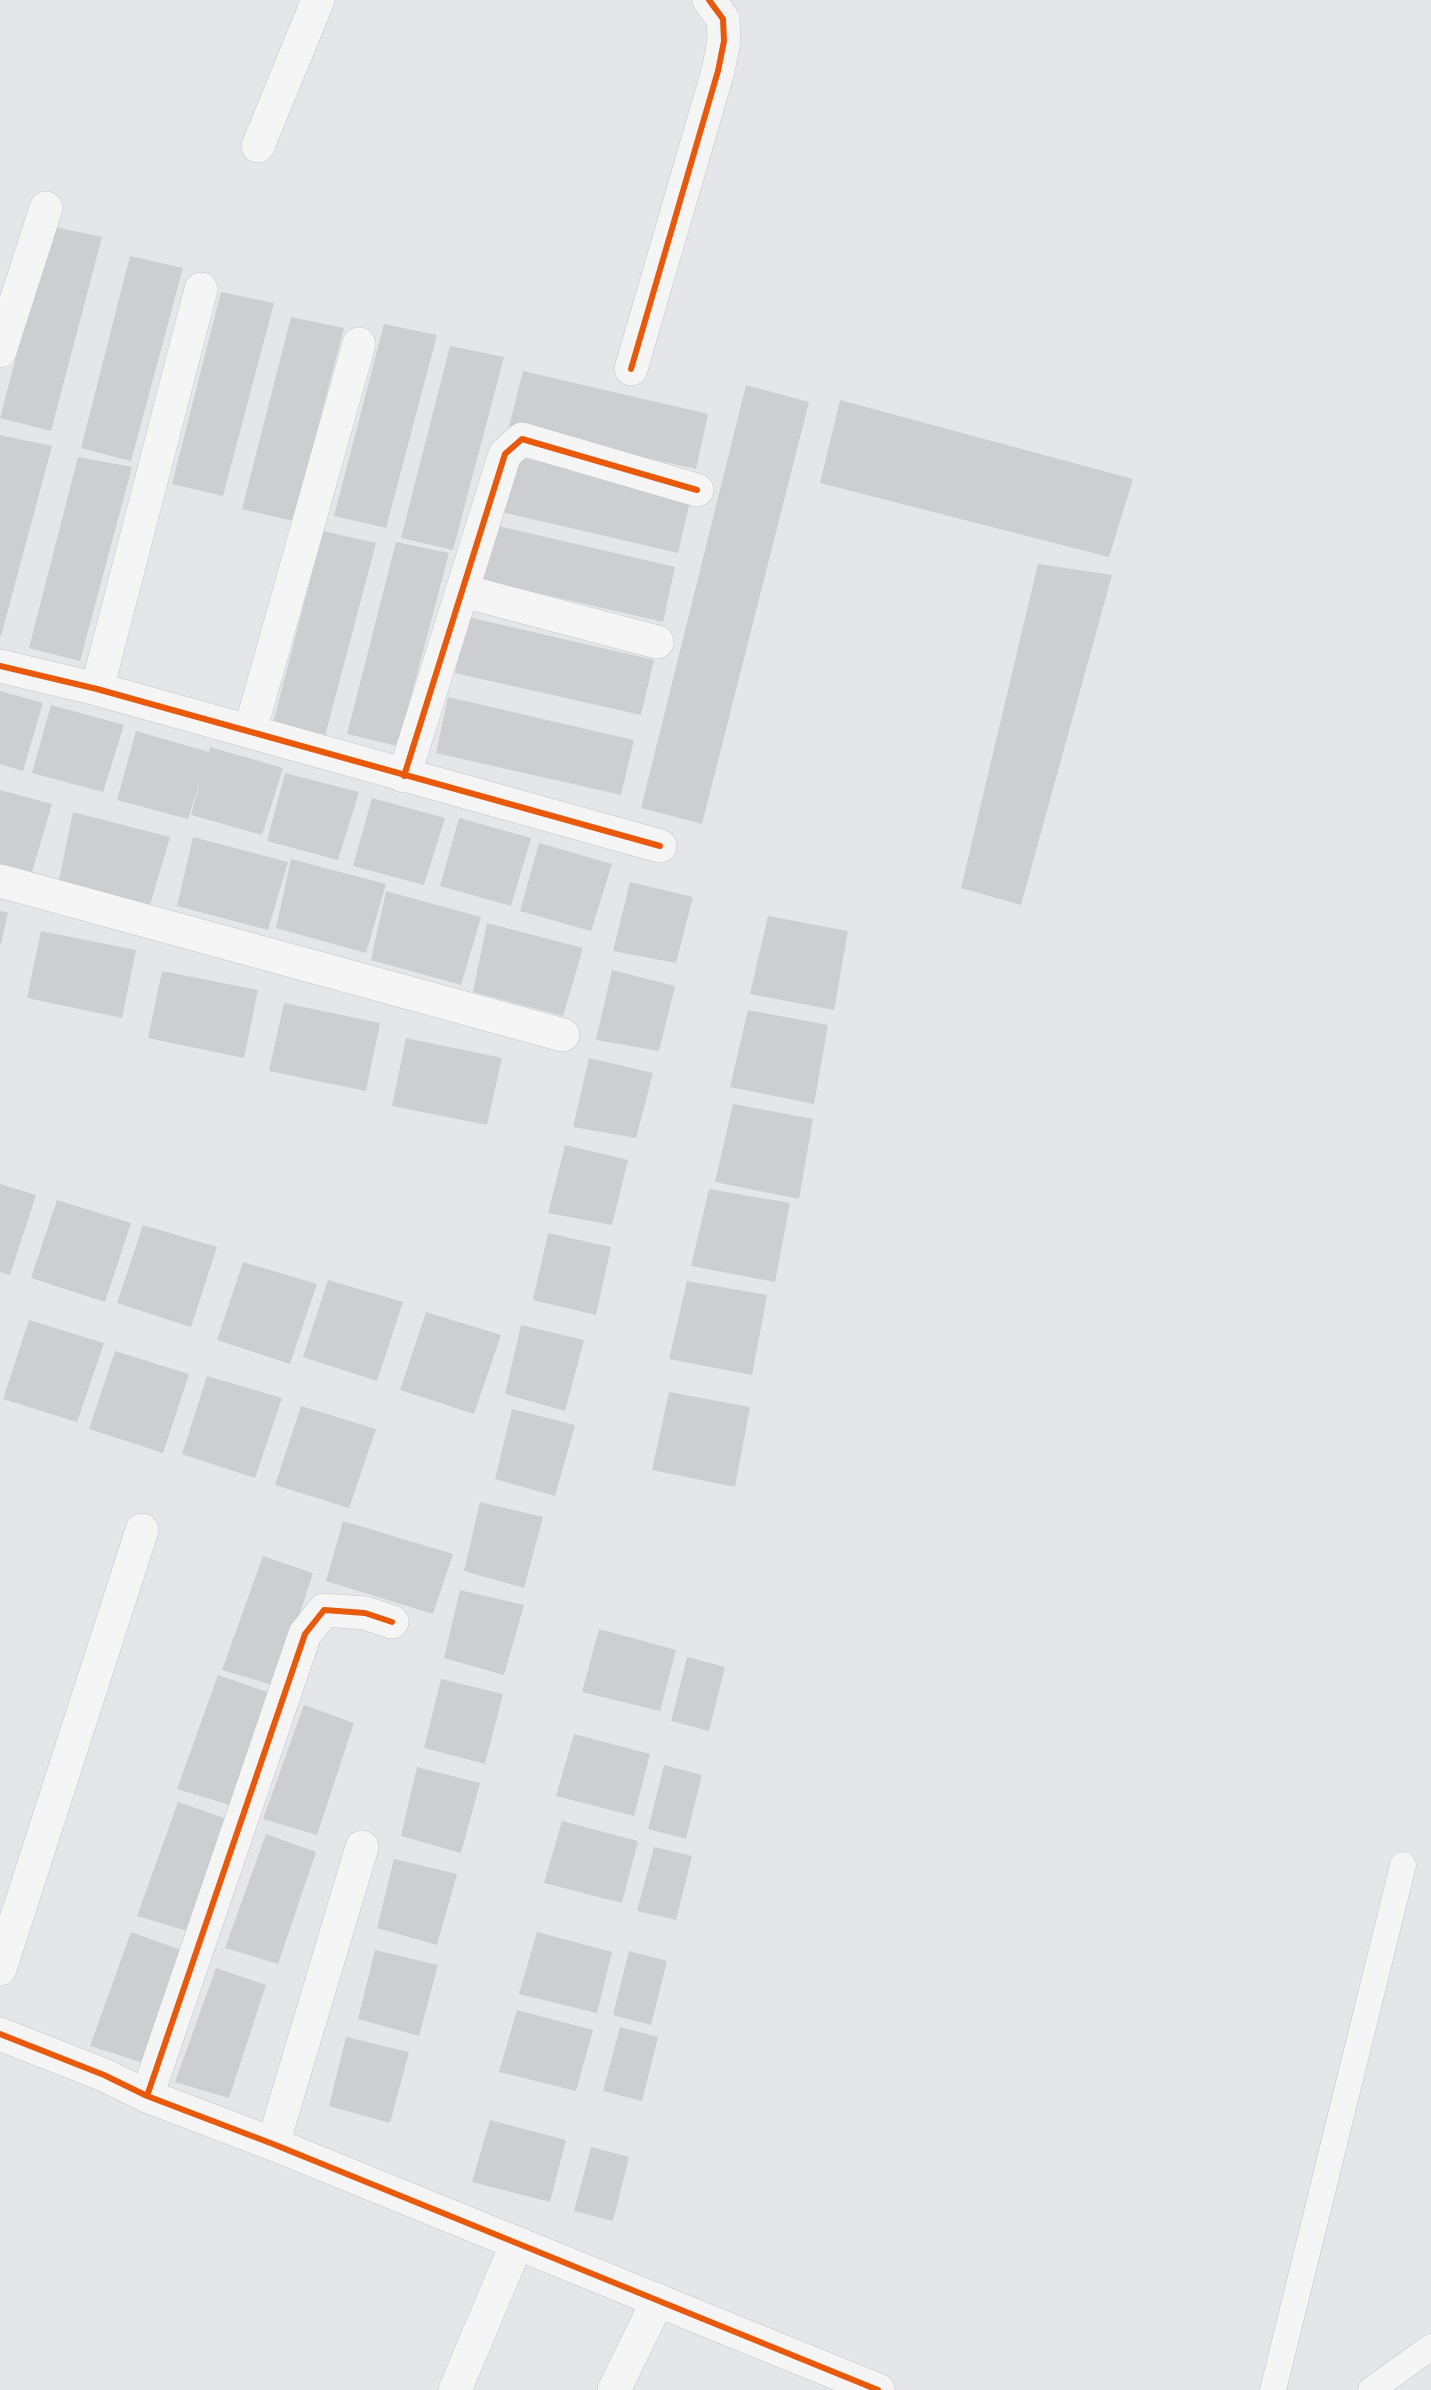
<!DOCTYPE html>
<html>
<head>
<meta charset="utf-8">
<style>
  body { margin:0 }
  canvas { display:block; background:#e5e6ea }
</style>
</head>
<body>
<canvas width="1431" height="2390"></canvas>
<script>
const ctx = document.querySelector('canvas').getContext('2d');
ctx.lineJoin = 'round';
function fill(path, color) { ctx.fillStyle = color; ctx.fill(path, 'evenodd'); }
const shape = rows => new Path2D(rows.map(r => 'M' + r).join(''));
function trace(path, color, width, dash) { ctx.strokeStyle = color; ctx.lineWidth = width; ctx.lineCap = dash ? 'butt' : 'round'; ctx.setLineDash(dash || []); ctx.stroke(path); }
const building = shape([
  [50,226,102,237,51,431,0,418],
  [130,256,183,268,131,461,81,448],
  [221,292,274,303,223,496,172,484],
  [291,317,344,328,293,521,242,509],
  [384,324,437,335,386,528,334,516],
  [450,346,504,357,453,550,401,538],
  [523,371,708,414,696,469,509,427],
  [746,385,809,402,702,824,641,808],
  [840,400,1133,479,1109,557,820,483],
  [0,435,52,446,1,636,0,636],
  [506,454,691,497,678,553,493,510],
  [78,457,132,467,80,661,29,648],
  [490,524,675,567,663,622,477,579],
  [323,531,376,543,325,736,273,723],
  [396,542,449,553,398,746,347,734],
  [1038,564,1112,575,1021,905,961,888],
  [468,617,654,660,641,715,455,673],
  [0,691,43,703,23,771,0,764],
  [448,697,634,740,621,795,436,753],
  [51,705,124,725,103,792,32,773],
  [136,731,209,752,210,747,283,768,262,835,191,815,201,778,188,819,117,800],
  [285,773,359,792,338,860,267,841],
  [0,790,52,804,32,872,0,864],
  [372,798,445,818,424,885,353,866],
  [73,812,170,837,150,905,59,880],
  [459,818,531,838,511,906,440,886],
  [193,837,288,862,268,930,177,906],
  [539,843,612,864,591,931,520,911],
  [291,859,386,884,366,953,276,928],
  [630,882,693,897,676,963,613,951],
  [386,891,481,917,461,985,371,960],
  [0,911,8,912,1,944,0,943],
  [768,916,848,931,834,1010,750,994],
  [487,923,583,948,563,1016,473,992],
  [41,931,136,950,122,1018,27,998],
  [612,970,675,986,659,1051,596,1040],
  [162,971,258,990,244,1058,148,1038],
  [284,1003,380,1023,366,1091,269,1071],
  [748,1010,828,1025,814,1104,730,1087],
  [406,1038,502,1058,487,1125,392,1106],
  [589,1058,653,1073,636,1138,573,1127],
  [733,1104,813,1119,799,1199,715,1182],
  [565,1145,628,1160,612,1225,548,1213],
  [0,1184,36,1195,10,1275,0,1272],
  [709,1189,790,1203,775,1282,691,1266],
  [57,1200,131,1223,105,1302,31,1278],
  [143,1225,217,1247,191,1327,117,1303],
  [548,1233,611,1247,596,1315,533,1300],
  [243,1262,317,1284,290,1364,217,1340],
  [328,1280,403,1302,377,1381,303,1357],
  [687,1281,767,1295,752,1375,669,1359],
  [426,1312,501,1335,474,1414,400,1390],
  [29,1320,104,1343,77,1422,3,1399],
  [521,1325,584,1340,565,1411,505,1394],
  [115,1351,189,1374,163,1453,89,1429],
  [207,1376,282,1398,255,1478,182,1454],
  [669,1392,750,1407,735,1487,652,1470],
  [301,1406,376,1429,349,1508,275,1485],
  [512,1409,575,1425,555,1496,495,1479],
  [480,1502,543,1517,524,1588,464,1571],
  [343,1521,453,1554,433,1614,326,1581],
  [263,1556,313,1573,276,1686,222,1670],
  [460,1590,524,1605,504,1675,444,1658],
  [599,1629,676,1650,660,1711,582,1692],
  [687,1657,725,1667,709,1731,671,1721],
  [218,1675,267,1692,230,1805,177,1789],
  [441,1679,503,1694,485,1764,424,1748],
  [304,1705,354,1723,317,1835,263,1819],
  [574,1734,650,1754,634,1816,556,1796],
  [664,1765,702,1775,686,1839,648,1829],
  [417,1767,480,1783,461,1853,401,1836],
  [178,1802,227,1819,190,1932,137,1916],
  [562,1821,638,1841,622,1903,544,1883],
  [266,1834,316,1852,278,1964,225,1948],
  [654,1847,692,1856,676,1920,637,1911],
  [394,1859,457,1874,437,1945,377,1928],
  [131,1932,181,1950,144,2063,90,2046],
  [537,1932,612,1952,597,2013,519,1994],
  [375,1950,438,1965,419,2036,358,2019],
  [629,1951,667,1961,651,2025,613,2015],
  [216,1968,266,1985,229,2098,175,2082],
  [517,2010,593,2030,576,2091,499,2072],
  [620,2027,658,2037,642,2101,603,2091],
  [346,2037,409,2052,390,2123,329,2106],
  [490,2120,566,2140,550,2202,472,2182],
  [591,2147,629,2157,613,2221,574,2211]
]);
const service = shape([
  [1273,2390,1403,1865],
  [1371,2390,1431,2347]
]);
const minor = shape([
  [258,146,318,0],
  [0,351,46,208],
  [631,369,718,71,724,41,723,19,709,0],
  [463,591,657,642],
  [0,666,97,689,660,846],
  [97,689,201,289],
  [250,731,359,344],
  [404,776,505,454,522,439,697,490],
  [0,881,563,1035],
  [0,1969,142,1530],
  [147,2096,305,1634,324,1610,365,1613,392,1622],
  [273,2144,362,1847],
  [455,2390,517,2243],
  [614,2390,658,2300]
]);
const tertiary = shape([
  [0,2034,104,2075,147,2096,273,2144,878,2390]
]);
const cycleway = shape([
  [631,369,718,71,724,41,723,19,709,0],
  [0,666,97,689,660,846],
  [404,776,505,454,522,439,697,490],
  [0,2034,104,2075,147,2096,273,2144,878,2390],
  [147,2096,305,1634,324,1610,365,1613,392,1622]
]);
fill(building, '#cdced2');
trace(service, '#c3c4c8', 27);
trace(minor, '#c3c4c8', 34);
trace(tertiary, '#c3c4c8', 34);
trace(service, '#f5f5f6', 26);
trace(minor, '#f5f5f6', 33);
trace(tertiary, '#f5f5f6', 33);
trace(cycleway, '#e8590c', 6);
</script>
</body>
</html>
